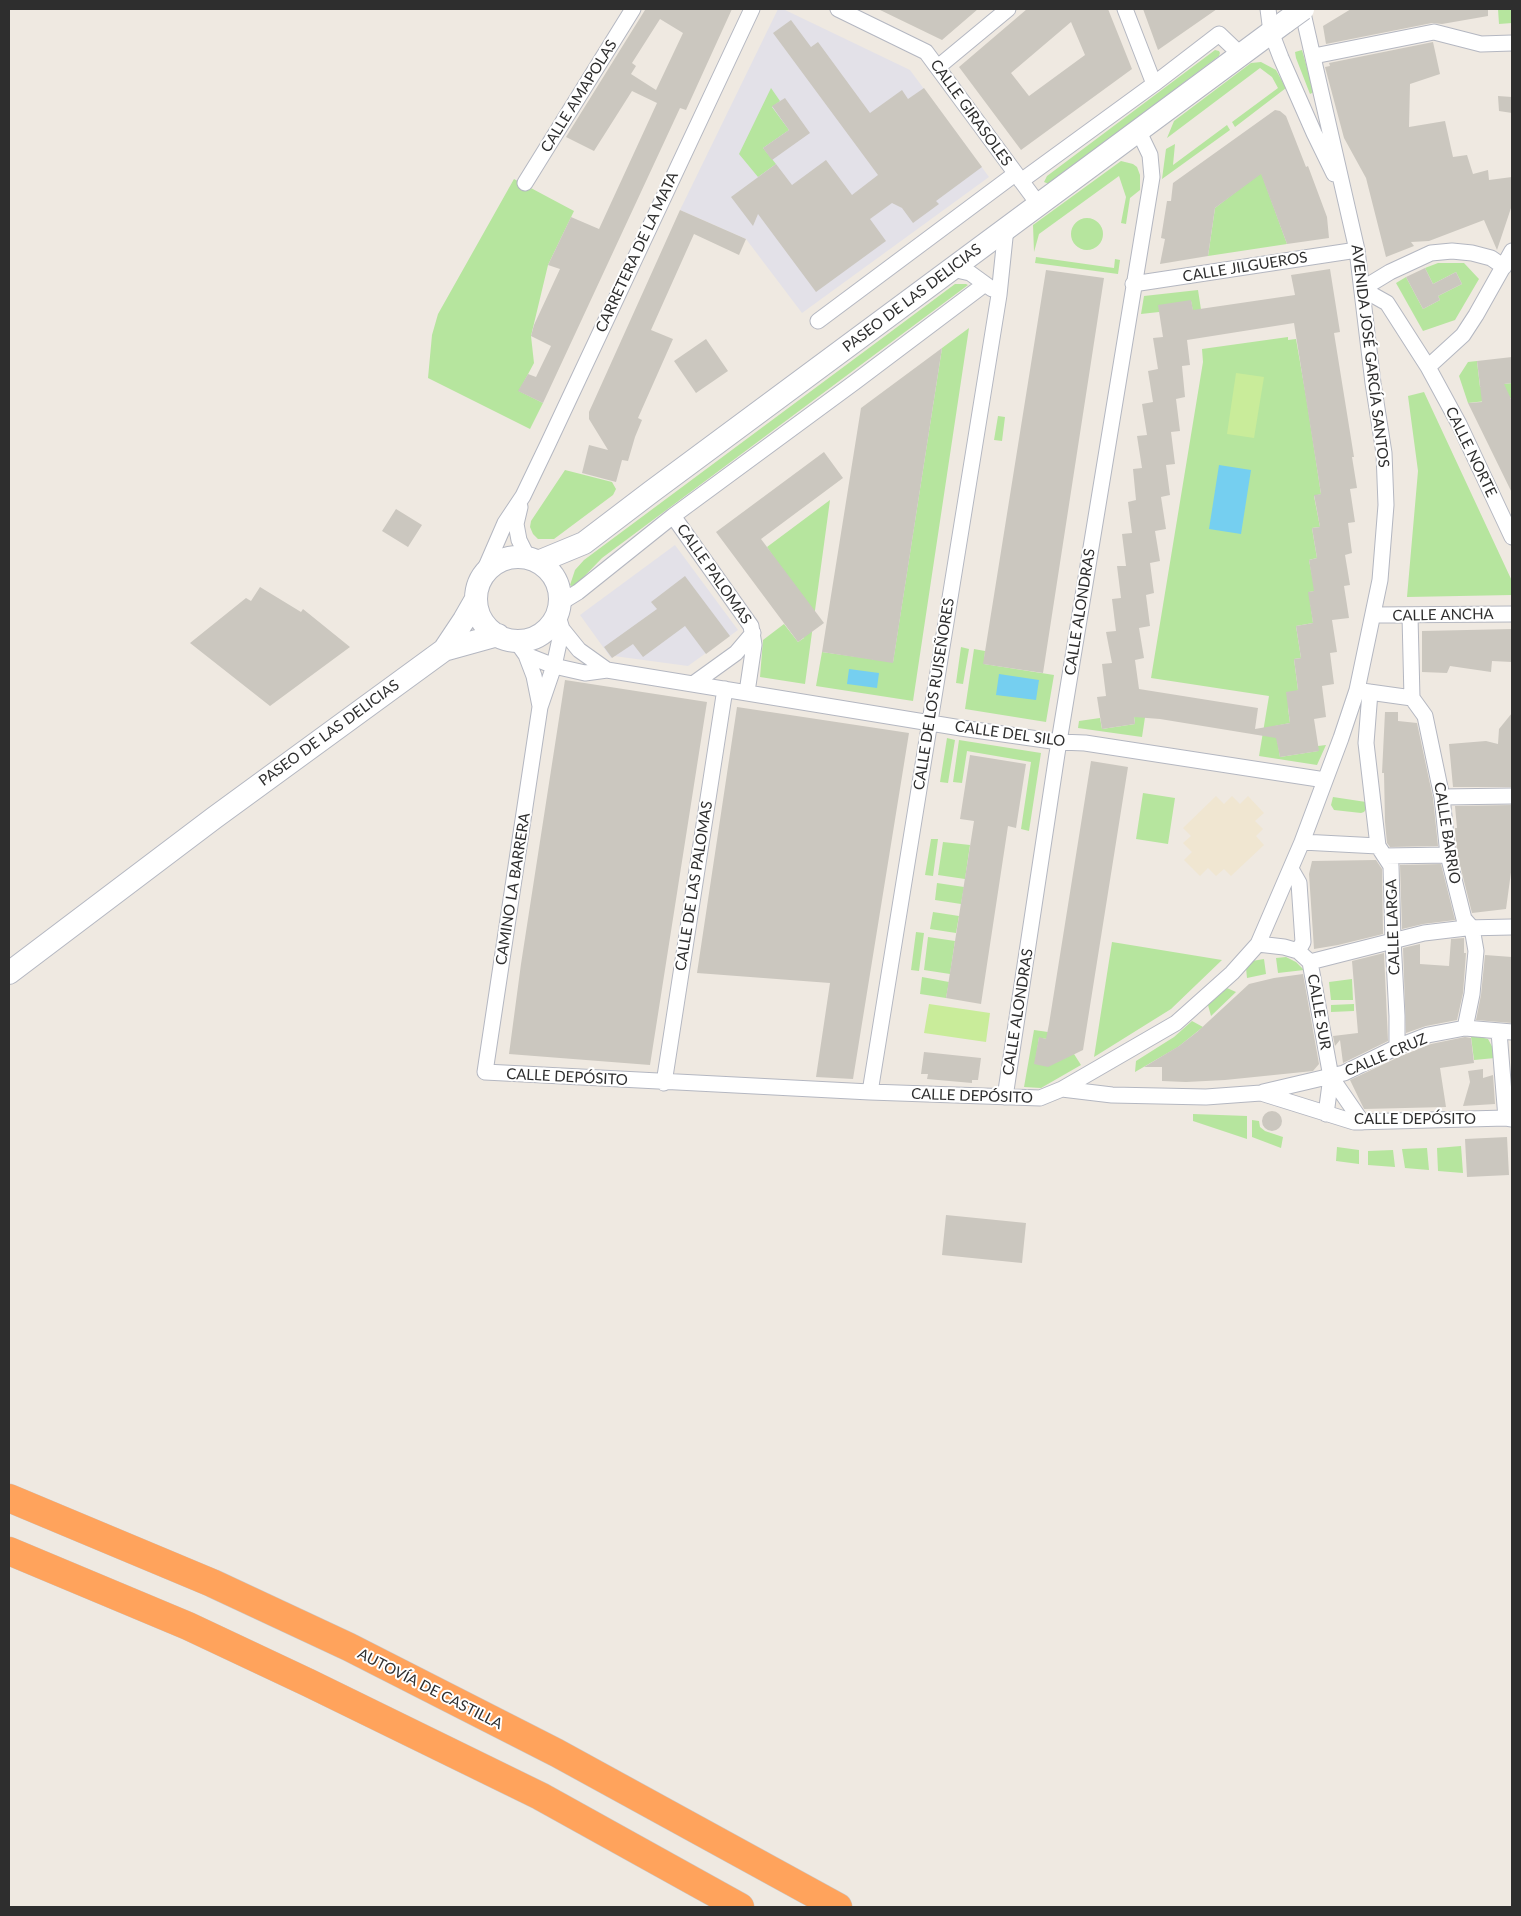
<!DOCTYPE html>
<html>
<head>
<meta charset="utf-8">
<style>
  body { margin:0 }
  #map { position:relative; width:1521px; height:1916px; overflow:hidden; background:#efe9e1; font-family:Lato,sans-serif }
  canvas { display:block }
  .frame { position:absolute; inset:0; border:10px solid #2e2e2e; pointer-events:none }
</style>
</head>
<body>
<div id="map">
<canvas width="1521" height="1916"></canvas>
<div class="frame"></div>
</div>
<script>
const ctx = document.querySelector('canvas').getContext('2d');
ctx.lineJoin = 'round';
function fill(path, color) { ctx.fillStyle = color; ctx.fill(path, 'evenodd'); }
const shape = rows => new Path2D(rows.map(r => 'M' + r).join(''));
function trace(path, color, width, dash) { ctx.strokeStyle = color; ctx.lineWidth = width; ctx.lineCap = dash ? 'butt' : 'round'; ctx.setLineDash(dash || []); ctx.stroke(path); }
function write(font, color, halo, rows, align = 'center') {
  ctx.font = font + ' Lato,sans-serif'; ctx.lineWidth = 4; ctx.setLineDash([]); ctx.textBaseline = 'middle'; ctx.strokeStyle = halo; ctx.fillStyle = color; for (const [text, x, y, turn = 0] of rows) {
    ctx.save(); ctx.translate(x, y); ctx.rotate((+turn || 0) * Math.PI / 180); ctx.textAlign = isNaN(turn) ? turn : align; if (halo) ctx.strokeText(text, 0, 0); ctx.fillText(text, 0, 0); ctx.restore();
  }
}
const industrial = shape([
  [778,9,783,9,910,70,989,177,802,313,746,239,680,210],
  [675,545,738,630,688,666,614,656,611,658,580,615]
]);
const education = shape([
  [1216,796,1224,804,1232,796,1240,804,1248,796,1264,813,1255,821,1263,829,1256,836,1264,845,1231,876,1224,869,1216,876,1208,868,1200,876,1184,860,1192,852,1183,843,1191,836,1183,828]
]);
const green = shape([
  [1498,9,1512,9,1512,23,1499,24],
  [1215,50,1219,51,1220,53,1219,56,1049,184,1044,182,1047,176],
  [1302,50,1314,92,1310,94,1296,58,1295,52],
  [1261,62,1276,70,1286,88,1235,127,1232,122,1278,88,1272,77,1260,68,1167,138,1174,121,1251,63],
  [771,88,780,101,772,107,789,130,763,148,776,164,758,177,739,154],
  [1227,125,1230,130,1162,179,1166,149,1175,144,1173,165],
  [1121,161,1133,164,1137,167,1140,175,1140,190,1130,198,1126,224,1121,223,1126,197,1119,176,1039,234,1034,252,1033,225],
  [1261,172,1287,244,1208,256,1215,208],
  [514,179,574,211,548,265,531,336,534,363,519,391,543,403,530,429,428,378,432,335,438,314],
  '1071 234a16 16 0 1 1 32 0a16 16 0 1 1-32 0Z',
  [1036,257,1114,268,1115,259,1120,260,1118,274,1035,263],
  [1438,263,1464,263,1479,279,1455,320,1423,331,1396,283,1406,277,1423,309,1440,300,1438,296,1462,284,1456,272,1433,284,1425,268],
  [955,284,966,284,968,285,602,558,576,585,573,587,570,585,575,570,584,560],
  [1198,290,1202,316,1194,317,1191,301,1159,312,1141,314,1144,296],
  [969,328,913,701,816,686,822,652,893,662,942,348],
  [1288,337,1288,340,1296,339,1307,402,1321,494,1314,496,1320,527,1312,528,1317,558,1309,560,1315,591,1309,592,1313,623,1296,626,1301,658,1294,659,1298,690,1288,708,1290,723,1275,726,1280,757,1318,751,1318,746,1326,745,1317,765,1259,756,1269,696,1151,678,1203,362,1202,349],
  [1477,361,1480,387,1512,383,1512,398,1468,403,1459,376,1468,362],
  [1424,392,1512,581,1512,595,1407,597,1418,471,1408,396],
  [998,416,1005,417,1002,441,994,440],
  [565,470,612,482,616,489,613,495,554,539,538,539,533,534,530,527,531,521],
  [830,500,805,684,760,677,763,640,784,624,798,642,804,638,807,609,767,547],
  [961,647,969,649,963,684,956,683],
  [974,649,985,651,984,664,1054,675,1046,722,965,709],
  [1149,691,1142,737,1078,728,1079,721,1100,718,1102,729,1135,724,1133,709],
  [947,738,955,740,948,783,940,782],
  [959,740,1041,753,1029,831,1021,829,1031,762,967,751,962,783,953,782],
  [1143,793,1175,798,1168,844,1136,839],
  [1333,797,1366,802,1366,809,1364,812,1361,813,1334,810,1331,805],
  [931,839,938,839,933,876,925,875],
  [943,842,970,845,965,879,938,875],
  [937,883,964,887,961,904,935,900],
  [933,912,959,916,956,933,930,929],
  [916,932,924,933,919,971,911,970],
  [928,937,955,941,950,974,924,970],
  [1112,942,1222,960,1171,1009,1094,1057],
  [1286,957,1296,962,1304,970,1278,973,1276,958],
  [1264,959,1266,974,1247,978,1246,968,1252,961],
  [922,977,949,982,946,998,920,994],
  [1352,979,1353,1000,1331,1000,1329,982],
  [1227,988,1236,992,1211,1016,1208,1005],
  [1354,1004,1354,1011,1331,1012,1331,1005],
  [1192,1021,1203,1027,1178,1047,1135,1072,1136,1061,1174,1037],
  [1034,1030,1048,1032,1047,1039,1039,1038,1035,1064,1074,1054,1081,1065,1041,1088,1024,1087],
  [1476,1036,1488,1039,1495,1052,1495,1058,1474,1060,1471,1037],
  [1193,1114,1247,1116,1247,1139,1193,1121],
  [1252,1120,1259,1121,1260,1127,1265,1131,1283,1137,1281,1148,1252,1137],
  [1461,1146,1463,1173,1438,1171,1437,1148],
  [1337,1147,1359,1150,1359,1164,1336,1161],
  [1427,1148,1429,1170,1405,1168,1402,1149],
  [1393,1150,1395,1167,1368,1165,1368,1151]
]);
const pitch = shape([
  [1236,373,1264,377,1254,438,1227,434],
  [929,1004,990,1013,986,1042,924,1033]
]);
const water = shape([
  [1219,465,1251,470,1241,534,1209,529],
  [849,669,879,673,877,688,847,684],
  [999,674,1039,680,1036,700,996,695]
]);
const building = shape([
  [644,9,732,9,686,110,680,108,543,403,518,391,528,374,536,377,551,346,531,336,534,325,560,269,548,265,571,217,599,229,657,103,632,91,594,151,566,137,645,10],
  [660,19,683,33,656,90,631,74,636,66,632,63],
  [878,9,978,9,942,40],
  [1027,9,1108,9,1132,69,1021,150,959,67],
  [1071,22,1085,55,1029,96,1011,73],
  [1143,9,1217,9,1158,50],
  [1351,9,1488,9,1488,16,1442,24,1432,23,1326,44,1323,26],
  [791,20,811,47,818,42,870,113,902,90,908,99,924,88,982,167,936,201,939,204,913,223,902,208,892,203,870,219,886,241,816,292,758,214,753,226,731,197,776,164,792,185,826,160,852,195,878,175,773,33],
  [1433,42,1440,74,1410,84,1409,127,1445,121,1453,157,1467,155,1473,174,1488,170,1489,180,1512,177,1512,205,1497,250,1484,220,1429,241,1411,242,1414,246,1386,257,1366,178,1344,138,1325,67,1330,66,1329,63],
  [1498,96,1512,97,1512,113,1499,111],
  [785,98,810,133,772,160,763,148,789,130,772,106],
  [1275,110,1280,111,1286,116,1306,167,1308,166,1327,217,1329,238,1287,244,1261,174,1215,208,1208,256,1160,264,1165,239,1161,238,1167,201,1171,201,1173,183],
  [680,210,746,239,739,255,694,234,651,330,673,339,638,418,642,420,635,437,628,461,622,460,616,482,582,473,589,445,608,450,589,419,589,412],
  [1425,268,1433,284,1456,272,1462,284,1438,296,1440,300,1423,309,1406,277],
  [1330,269,1340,332,1334,333,1354,457,1352,457,1357,488,1350,489,1355,522,1348,523,1352,553,1345,555,1350,585,1344,586,1349,618,1332,620,1337,652,1330,653,1334,684,1322,686,1326,717,1314,719,1319,751,1280,757,1276,738,1160,719,1134,717,1135,724,1102,729,1097,697,1106,696,1102,664,1112,663,1106,632,1116,631,1112,599,1121,598,1117,566,1126,566,1122,534,1132,533,1128,502,1136,500,1133,469,1142,468,1137,436,1147,435,1142,404,1153,402,1148,371,1158,369,1153,338,1163,337,1158,305,1191,300,1193,310,1295,295,1291,275],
  [1294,323,1321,494,1314,495,1320,527,1312,528,1317,558,1309,560,1314,591,1308,592,1313,623,1296,626,1301,658,1294,659,1298,690,1286,692,1290,723,1255,729,1258,708,1139,689,1135,660,1144,658,1139,628,1150,626,1146,595,1154,593,1150,563,1160,561,1155,531,1166,529,1161,497,1170,495,1166,465,1175,464,1171,432,1180,431,1176,399,1185,397,1182,366,1190,365,1187,340],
  [1046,270,1104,278,1043,673,983,664],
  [706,339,728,371,696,393,674,361],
  [942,348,893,663,822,652,861,408],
  [1512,357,1512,383,1504,384,1512,401,1512,493,1468,403,1482,402,1477,361],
  [824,452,843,478,761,539,824,623,798,642,716,532],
  [396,509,422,525,408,547,382,531],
  [685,576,730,636,706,654,685,626,643,657,633,644,612,658,604,647,657,609,651,602],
  [260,587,301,612,303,609,350,647,270,706,190,643,246,598,251,601],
  [1512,629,1512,662,1492,661,1491,672,1450,666,1447,673,1422,672,1422,631],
  [565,680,707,702,650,1065,509,1054,521,964],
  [737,707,909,733,853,1079,816,1077,830,983,697,973],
  [1385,712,1398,712,1398,721,1417,723,1433,798,1438,846,1390,847,1387,843,1385,822,1384,773,1382,773],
  [1512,713,1512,787,1453,787,1449,744,1486,741,1498,744,1499,729],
  [970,755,1026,764,1016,828,1008,826,981,1004,946,998,974,821,960,819],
  [1091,761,1128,767,1083,1050,1048,1067,1034,1064,1039,1037,1046,1039,1049,1024],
  [1512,805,1512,865,1506,909,1472,913,1457,853,1455,828,1457,828,1455,806],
  [1376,860,1382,869,1383,934,1338,945,1314,949,1309,874,1312,861],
  [1441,864,1455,920,1423,924,1402,929,1400,865],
  [1464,938,1464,953,1466,953,1463,993,1457,1020,1426,1026,1406,1033,1403,948,1420,944,1420,964,1449,966,1451,939],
  [1384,953,1388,1041,1343,1063,1340,1040,1335,1046,1333,1036,1358,1033,1352,961],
  [1485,955,1512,957,1512,1023,1476,1020,1481,995],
  [1303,974,1319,1064,1313,1071,1225,1080,1186,1082,1162,1081,1162,1067,1144,1067,1179,1046,1197,1032,1249,984,1274,978],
  [1465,1037,1471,1038,1474,1063,1440,1068,1446,1107,1364,1109,1350,1080,1401,1056,1431,1044],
  [924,1052,981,1058,978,1080,972,1080,972,1083,927,1079,928,1074,921,1074],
  [1483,1069,1483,1078,1493,1075,1495,1104,1463,1106,1470,1082,1468,1071],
  '1262 1121a10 10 0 1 1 20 0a10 10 0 1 1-20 0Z',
  [1507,1137,1509,1175,1467,1177,1465,1139],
  [946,1215,1026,1223,1022,1263,942,1255]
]);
const street = shape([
  [838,9,926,52,1039,205],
  [1125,9,1154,84],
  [1268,9,1271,32,1281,58,1314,133,1334,174],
  [1314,56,1434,32,1481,44,1512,43],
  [938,67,1008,9],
  [1021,181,1154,84,1219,34,1241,55],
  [525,183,633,9],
  [952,269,970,273,992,289],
  [1133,284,1357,250],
  [1362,289,1387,303,1428,367,1459,424,1512,537],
  [1362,289,1390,272,1431,253,1452,251,1472,253,1491,258,1504,267],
  [818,321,1015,174],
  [1428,367,1463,335,1476,315,1512,251],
  [520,507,516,524,519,540,528,558],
  [673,516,751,626,754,645,747,692],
  [482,576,505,523,523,496,547,446,752,9],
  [560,603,578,592,673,516,855,382,985,284],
  [557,613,562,629,579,650,607,670],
  [1373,615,1512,614],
  [1410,616,1412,698,1425,716,1442,797,1448,855,1464,919,1472,928,1476,951,1472,994,1465,1028],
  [562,629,554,666,540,707,485,1072,870,1092,1040,1098,1062,1089,1176,1023,1232,973,1258,944,1302,842,1341,738,1357,690,1380,580,1386,505,1384,453,1373,383,1357,250,1302,9],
  [516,641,526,655,554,666,585,673,607,670,961,728,1059,742,1085,743,1325,780],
  [526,655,534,676,540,706],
  [693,684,736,653,753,633],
  [1362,691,1412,698],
  [1370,692,1366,743,1378,846,1391,866,1393,940,1397,1016,1397,1047],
  [1442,797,1512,796],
  [1302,842,1378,846],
  [1385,856,1448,855],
  [1291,869,1299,883,1303,942,1298,951],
  [1258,944,1284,947,1298,951,1310,962,1331,1077,1326,1114],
  [1310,962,1424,933,1466,928,1511,927],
  [1499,1032,1506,1118],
  [1331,1077,1362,1122],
  [664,1083,725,689],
  [1062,1089,1112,1095,1206,1097,1261,1093,1354,1122,1506,1118,1512,1119],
  [870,1092,999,295,1006,228],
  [1263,1092,1344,1073,1397,1047,1428,1035,1465,1028,1512,1032],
  [1005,1097,1057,754,1152,177,1150,155,1138,130]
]);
const secondary = shape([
  '476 599a42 42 0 1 1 84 0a42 42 0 1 1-84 0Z',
  [538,562,584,543,651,492,1285,22],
  [444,650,498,635],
  [9,973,214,818,444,650,464,620,476,599]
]);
const highway = shape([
  [9,1498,212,1583,349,1647,557,1753,838,1907],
  [9,1551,188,1626,309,1683,540,1796,740,1907]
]);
const secondaryBridge = shape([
  [1285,22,1303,9]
]);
const streetNames = [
  ["CALLE AMAPOLAS",579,96,-58],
  ["CALLE GIRASOLES",971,113,54],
  ["CARRETERA DE LA MATA",637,252,-65],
  ["CALLE JILGUEROS",1245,267,-9],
  ["PASEO DE LAS DELICIAS",912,298,-37],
  ["AVENIDA JOSÉ GARCÍA SANTOS",1370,356,83],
  ["CALLE NORTE",1471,452,64],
  ["CALLE PALOMAS",714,574,55],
  ["CALLE ALONDRAS",1080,612,-81],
  ["CALLE ANCHA",1443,615,-1],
  ["CALLE DE LOS RUISEÑORES",934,694,-81],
  ["PASEO DE LAS DELICIAS",329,733,-36],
  ["CALLE DEL SILO",1010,734,8],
  ["CALLE BARRIO",1447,833,81],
  ["CALLE DE LAS PALOMAS",694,886,-81],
  ["CAMINO LA BARRERA",513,889,-81],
  ["CALLE LARGA",1393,927,-92],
  ["CALLE ALONDRAS",1018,1012,-81],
  ["CALLE SUR",1319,1012,80],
  ["CALLE CRUZ",1386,1055,-23],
  ["CALLE DEPÓSITO",567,1077,3],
  ["CALLE DEPÓSITO",972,1096,2],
  ["CALLE DEPÓSITO",1415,1119],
  ["AUTOVÍA DE CASTILLA",430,1689,27]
];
fill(industrial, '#e3e1e8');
fill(education, '#f0e6d1');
fill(green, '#b6e59e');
fill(pitch, '#c9ec9a');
fill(water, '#75cff0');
fill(building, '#cbc7bf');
trace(street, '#b4b7c1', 17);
trace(secondary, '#b4b7c1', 24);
trace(highway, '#c9c9c9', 29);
trace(street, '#fff', 15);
trace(secondary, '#fff', 22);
trace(highway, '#ffa35c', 28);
trace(secondaryBridge, '#b4b7c1', 24, []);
trace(secondaryBridge, '#fff', 22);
write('15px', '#2e2e2e', '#fff', streetNames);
</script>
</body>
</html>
